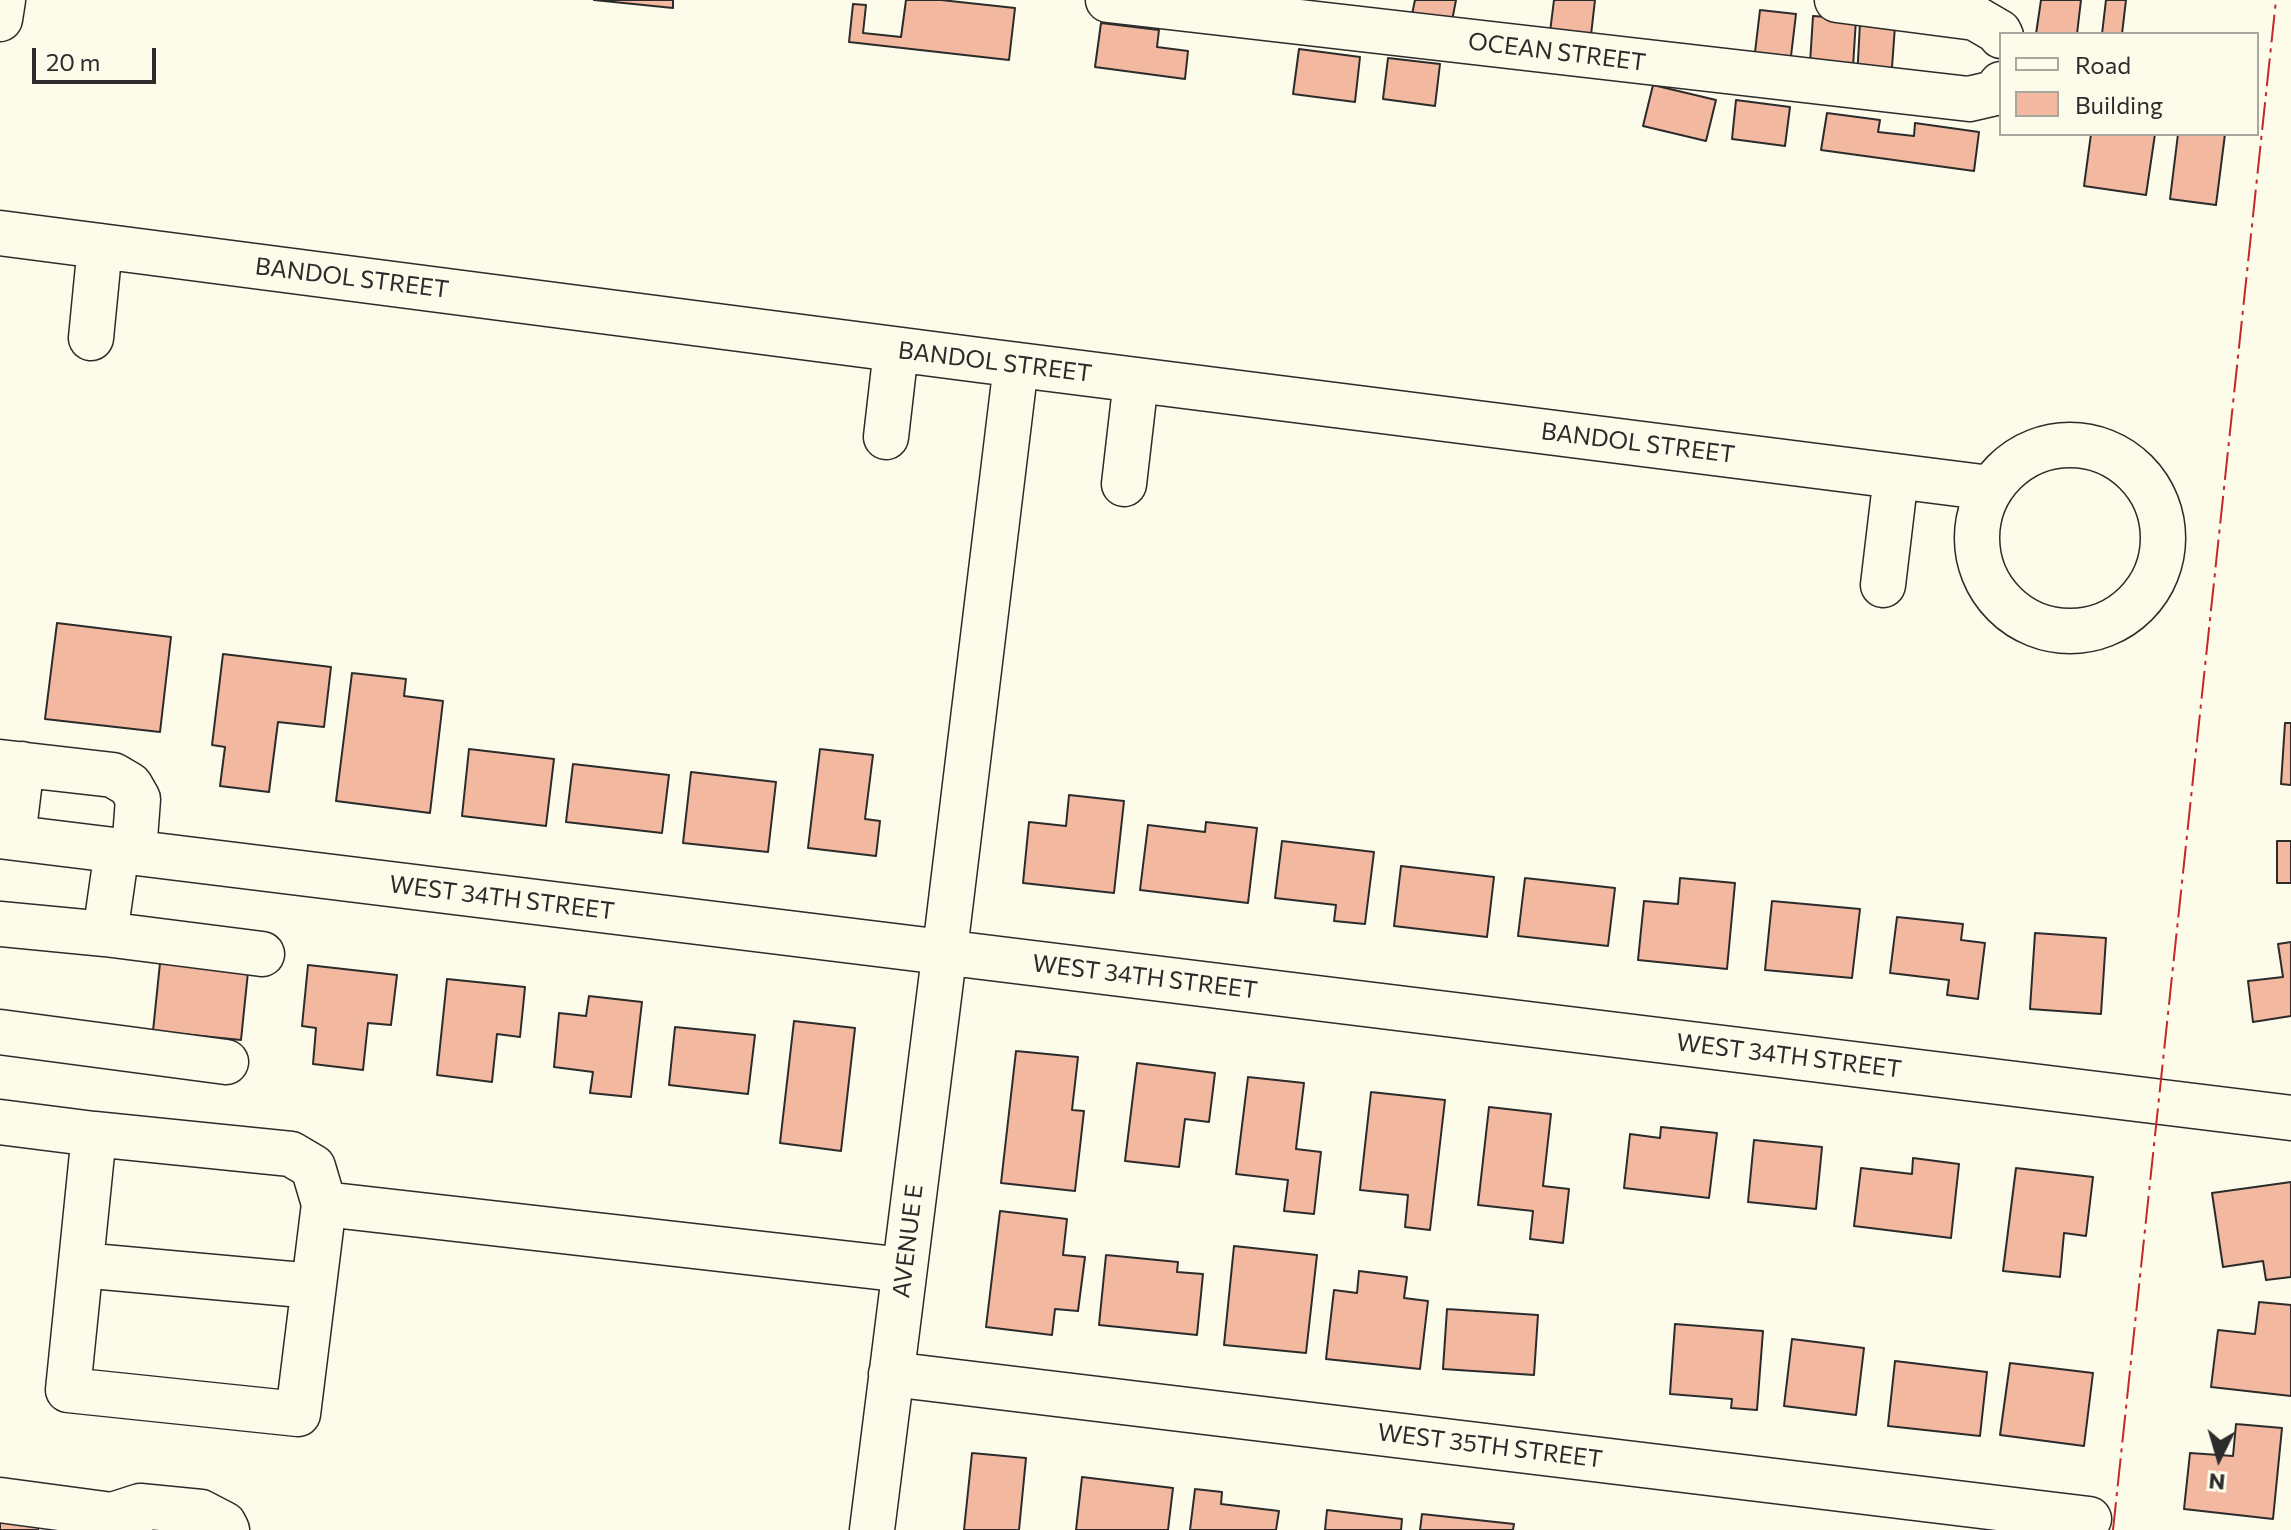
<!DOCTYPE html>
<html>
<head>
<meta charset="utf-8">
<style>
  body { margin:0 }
  #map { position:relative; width:2291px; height:1530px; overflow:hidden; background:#fdfbea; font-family:Commissioner,sans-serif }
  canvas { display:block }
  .legend { position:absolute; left:1999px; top:32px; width:260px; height:104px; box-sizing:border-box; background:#fdfbea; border:2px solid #a9a89e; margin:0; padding:10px 14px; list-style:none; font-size:24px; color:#2b2b2b }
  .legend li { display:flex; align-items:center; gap:16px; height:40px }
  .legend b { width:40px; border:2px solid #a9a89e }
  .north { position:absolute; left:2179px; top:1418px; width:80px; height:80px; -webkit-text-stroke:6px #fdfbea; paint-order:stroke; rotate:185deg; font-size:22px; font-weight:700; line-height:32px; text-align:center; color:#2b2b2b }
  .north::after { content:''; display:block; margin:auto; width:28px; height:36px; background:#2b2b2b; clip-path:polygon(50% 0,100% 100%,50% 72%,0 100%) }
  .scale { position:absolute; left:32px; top:48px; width:124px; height:36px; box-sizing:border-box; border:4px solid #2b2b2b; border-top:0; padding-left:10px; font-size:24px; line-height:28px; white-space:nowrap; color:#2b2b2b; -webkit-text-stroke:6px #fdfbea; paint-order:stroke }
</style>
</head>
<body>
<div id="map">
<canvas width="2291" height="1530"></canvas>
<ul class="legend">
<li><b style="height:10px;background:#fdfbea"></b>Road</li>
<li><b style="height:22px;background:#f2b8a0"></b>Building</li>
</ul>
<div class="north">N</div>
<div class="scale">20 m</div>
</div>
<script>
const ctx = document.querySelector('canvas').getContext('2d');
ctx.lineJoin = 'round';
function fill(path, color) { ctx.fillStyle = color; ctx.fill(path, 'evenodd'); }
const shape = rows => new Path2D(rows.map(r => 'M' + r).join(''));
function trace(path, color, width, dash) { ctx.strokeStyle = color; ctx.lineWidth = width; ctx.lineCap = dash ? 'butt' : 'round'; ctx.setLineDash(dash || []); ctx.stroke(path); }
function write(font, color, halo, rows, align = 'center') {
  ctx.font = font + ' Commissioner,sans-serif'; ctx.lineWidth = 6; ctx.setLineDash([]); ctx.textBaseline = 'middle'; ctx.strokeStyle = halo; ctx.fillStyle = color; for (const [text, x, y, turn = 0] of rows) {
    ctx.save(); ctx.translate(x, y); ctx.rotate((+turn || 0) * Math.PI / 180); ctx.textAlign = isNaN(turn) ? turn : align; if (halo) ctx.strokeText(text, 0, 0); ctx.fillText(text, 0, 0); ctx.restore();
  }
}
const building = shape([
  [594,0,673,0,673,8,594,0],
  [906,0,941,0,1015,8,1009,60,849,42,853,4,866,5,863,33,901,37,906,0],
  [1415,0,1456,0,1450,31,1410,24,1415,0],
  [1554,0,1595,0,1590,44,1549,40,1554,0],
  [2041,0,2081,0,2077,34,2036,34,2041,0],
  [2106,0,2126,0,2122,34,2102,34,2106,0],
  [1760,10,1796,14,1789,73,1753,69,1760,10],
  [1813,16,1856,19,1852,83,1809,79,1813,16],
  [1101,23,1159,30,1157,47,1188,51,1185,79,1095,67,1101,23],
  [1860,23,1895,26,1891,81,1857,79,1860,23],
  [1299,49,1360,57,1355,102,1293,94,1299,49],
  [1388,58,1440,64,1435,106,1383,99,1388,58],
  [1653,85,1716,100,1706,141,1643,126,1653,85],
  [1736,100,1790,107,1785,146,1732,139,1736,100],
  [1827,113,1880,120,1878,132,1914,136,1915,123,1979,132,1974,171,1821,150,1827,113],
  [2091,134,2155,134,2146,195,2084,186,2091,134],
  [2178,134,2225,134,2216,205,2170,199,2178,134],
  [57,623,171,637,160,732,45,719,57,623],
  [223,654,331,667,324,727,278,722,269,792,220,786,225,747,212,745,223,654],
  [352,673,406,679,404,696,443,701,430,813,336,801,352,673],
  [2285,723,2291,723,2291,785,2281,784,2285,723],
  [469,749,554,759,546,826,462,816,469,749],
  [820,749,873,755,865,819,880,821,876,856,808,848,820,749],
  [573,764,669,775,662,833,566,822,573,764],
  [691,772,776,782,768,852,683,843,691,772],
  [1069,795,1124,801,1114,893,1023,883,1029,822,1066,826,1069,795],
  [1206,822,1257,828,1248,903,1140,890,1148,825,1205,832,1206,822],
  [1282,841,1374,852,1365,924,1334,921,1336,905,1275,898,1282,841],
  [2277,841,2291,841,2291,883,2277,883,2277,841],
  [1401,866,1494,877,1487,937,1394,926,1401,866],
  [1525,878,1615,888,1608,946,1518,936,1525,878],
  [1680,878,1735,883,1727,969,1638,960,1644,901,1678,904,1680,878],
  [1772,901,1860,909,1852,978,1765,970,1772,901],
  [1897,917,1963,924,1961,940,1985,943,1978,999,1947,995,1949,980,1890,973,1897,917],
  [2035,933,2106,938,2101,1014,2030,1009,2035,933],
  [2291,942,2291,1016,2253,1022,2248,981,2283,977,2278,944,2291,942],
  [160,963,248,972,241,1040,153,1031,160,963],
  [308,965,397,975,391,1025,368,1023,363,1070,313,1064,316,1028,302,1026,308,965],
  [447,979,525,987,520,1037,497,1034,492,1082,437,1075,447,979],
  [589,996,642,1002,631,1097,590,1093,593,1072,554,1067,559,1013,586,1016,589,996],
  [794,1021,855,1028,841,1151,780,1143,794,1021],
  [675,1027,755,1035,748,1094,669,1085,675,1027],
  [1016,1051,1078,1057,1072,1110,1084,1111,1075,1191,1001,1183,1016,1051],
  [1137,1063,1215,1073,1209,1122,1185,1119,1179,1167,1125,1161,1137,1063],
  [1248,1077,1304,1083,1296,1149,1321,1152,1314,1214,1284,1211,1288,1180,1236,1174,1248,1077],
  [1371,1092,1445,1100,1430,1230,1405,1227,1408,1195,1360,1190,1371,1092],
  [1489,1107,1551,1114,1543,1186,1569,1189,1563,1243,1530,1239,1533,1211,1478,1205,1489,1107],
  [1661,1127,1717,1133,1709,1198,1624,1188,1630,1134,1660,1138,1661,1127],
  [1754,1140,1822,1147,1816,1209,1748,1202,1754,1140],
  [1913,1158,1959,1164,1951,1238,1854,1226,1861,1168,1912,1174,1913,1158],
  [2016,1168,2093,1177,2086,1236,2064,1233,2060,1277,2003,1271,2016,1168],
  [2291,1182,2291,1277,2266,1280,2263,1261,2223,1267,2212,1193,2291,1182],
  [1000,1211,1067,1219,1063,1255,1085,1257,1078,1311,1055,1309,1052,1335,986,1327,1000,1211],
  [1234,1246,1317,1255,1306,1353,1224,1345,1234,1246],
  [1106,1255,1178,1262,1177,1272,1203,1274,1197,1335,1099,1325,1106,1255],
  [1359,1271,1407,1277,1404,1298,1428,1301,1420,1369,1326,1359,1334,1290,1357,1293,1359,1271],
  [2259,1302,2291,1305,2291,1396,2211,1387,2218,1330,2255,1334,2259,1302],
  [1447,1309,1538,1315,1534,1375,1443,1369,1447,1309],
  [1675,1324,1763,1331,1757,1410,1731,1408,1732,1399,1670,1394,1675,1324],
  [1792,1339,1864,1348,1856,1415,1784,1406,1792,1339],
  [1895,1361,1987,1372,1980,1436,1888,1426,1895,1361],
  [2010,1363,2093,1373,2084,1446,2000,1435,2010,1363],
  [2236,1424,2282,1428,2273,1519,2184,1509,2190,1453,2233,1456,2236,1424],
  [972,1453,1026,1458,1019,1530,964,1530,972,1453],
  [1082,1477,1173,1488,1168,1530,1076,1530,1082,1477],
  [1195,1489,1222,1492,1221,1504,1279,1511,1276,1530,1190,1530,1195,1489],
  [0,1505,39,1525,38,1530,0,1530,0,1505],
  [1327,1510,1402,1519,1401,1530,1325,1530,1327,1510],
  [1422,1514,1514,1524,1513,1530,1420,1530,1422,1514]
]);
const minor = shape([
  [1108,0,1969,99,1995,93,2001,84],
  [1837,0,1975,18,1999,32,2001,36],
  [0,233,979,360,1990,488],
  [91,338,100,246],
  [886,437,896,350],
  '1977 538a93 93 0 1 1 186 0a93 93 0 1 1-186 0Z',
  [1124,484,1136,380],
  [1883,585,1896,476],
  [0,762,113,775,130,785,138,799,134,852],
  [0,836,2291,1118],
  [13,837,22,764],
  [0,924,105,934,117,850],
  [105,934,262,954],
  [0,1032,226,1062],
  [0,1122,94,1134],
  [324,1204,313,1167,291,1154,94,1134,68,1390,298,1414,324,1204,904,1270],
  [81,1265,313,1286],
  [891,1374,2089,1519],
  [0,1500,112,1515,130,1530],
  [112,1515,140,1506,201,1512,224,1524,227,1530],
  [872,1530,948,925,1016,365]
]);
const major = shape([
  [0,19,3,0]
]);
const power = shape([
  [2113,1530,2276,0]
]);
const streetNames = [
  ["OCEAN STREET",1557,52,7],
  ["BANDOL STREET",352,278,7],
  ["BANDOL STREET",995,362,7],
  ["BANDOL STREET",1638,443,7],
  ["WEST 34TH STREET",502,898,7],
  ["WEST 34TH STREET",1145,977,7],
  ["WEST 34TH STREET",1789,1056,7],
  ["AVENUE E",908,1241,-83],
  ["WEST 35TH STREET",1490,1446,7]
];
fill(building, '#f2b8a0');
trace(building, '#2b2b2b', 2);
trace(minor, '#2b2b2b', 47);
trace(major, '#2b2b2b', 47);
trace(minor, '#fdfbea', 44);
trace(major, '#fdfbea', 44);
trace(power, '#c62828', 2, [28, 6, 4, 6]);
write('24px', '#2b2b2b', '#fdfbea', streetNames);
</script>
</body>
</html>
